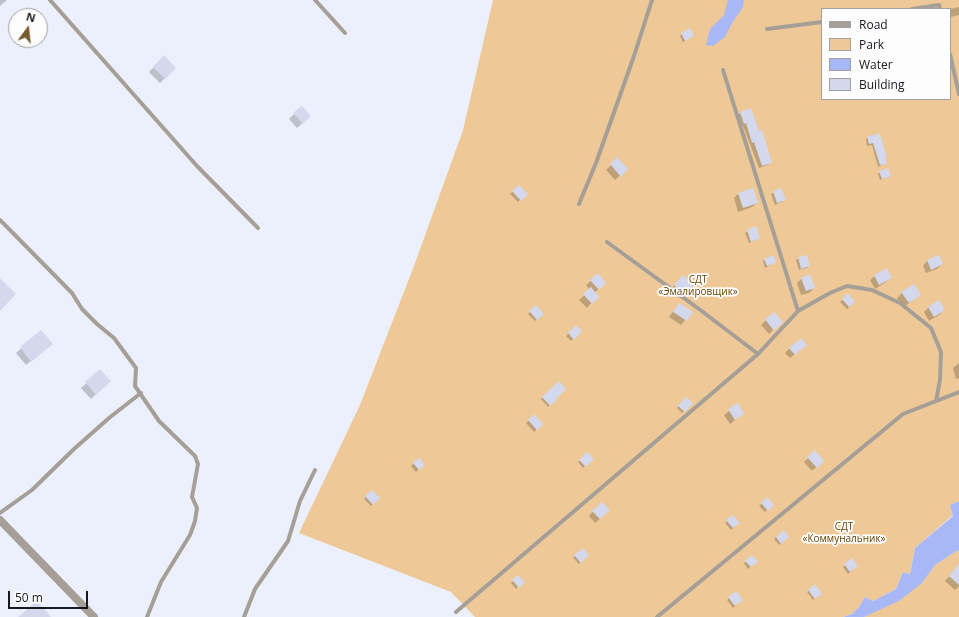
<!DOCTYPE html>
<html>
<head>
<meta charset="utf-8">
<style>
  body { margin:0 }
  #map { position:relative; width:959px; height:617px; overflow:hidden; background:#ecf0fc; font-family:"Open Sans",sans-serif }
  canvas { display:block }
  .legend { position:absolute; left:821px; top:8px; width:130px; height:92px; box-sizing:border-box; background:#fdfdfd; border:1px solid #a1a1a4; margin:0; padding:5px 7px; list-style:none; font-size:12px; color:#17181f }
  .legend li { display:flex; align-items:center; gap:8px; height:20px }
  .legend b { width:20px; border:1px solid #a1a1a4 }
  .north { position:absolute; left:8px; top:8px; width:40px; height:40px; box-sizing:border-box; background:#fdfdfd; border:1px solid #a1a1a4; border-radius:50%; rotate:15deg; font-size:11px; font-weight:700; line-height:16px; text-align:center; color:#17181f }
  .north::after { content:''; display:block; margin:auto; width:14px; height:18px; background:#77592e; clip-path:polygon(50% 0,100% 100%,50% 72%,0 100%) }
  .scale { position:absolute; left:8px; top:591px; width:80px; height:18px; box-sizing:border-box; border:2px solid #17181f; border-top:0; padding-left:5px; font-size:12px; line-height:14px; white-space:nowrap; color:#17181f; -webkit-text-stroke:3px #fdfdfd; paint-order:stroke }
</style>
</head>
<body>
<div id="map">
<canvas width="959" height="617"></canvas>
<ul class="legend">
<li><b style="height:5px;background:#a59f97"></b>Road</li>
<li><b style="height:11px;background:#eec997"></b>Park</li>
<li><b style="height:11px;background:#a8b8f6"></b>Water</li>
<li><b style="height:11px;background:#d3d8ed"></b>Building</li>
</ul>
<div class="north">N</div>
<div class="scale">50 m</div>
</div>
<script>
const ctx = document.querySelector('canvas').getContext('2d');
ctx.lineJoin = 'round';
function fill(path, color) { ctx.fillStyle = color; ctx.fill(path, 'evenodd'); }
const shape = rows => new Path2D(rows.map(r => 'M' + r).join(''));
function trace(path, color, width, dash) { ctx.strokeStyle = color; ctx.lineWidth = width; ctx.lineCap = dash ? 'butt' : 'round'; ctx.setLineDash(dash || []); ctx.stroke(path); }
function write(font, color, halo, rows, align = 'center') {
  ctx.font = font + ' "Open Sans",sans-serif'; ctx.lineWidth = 3.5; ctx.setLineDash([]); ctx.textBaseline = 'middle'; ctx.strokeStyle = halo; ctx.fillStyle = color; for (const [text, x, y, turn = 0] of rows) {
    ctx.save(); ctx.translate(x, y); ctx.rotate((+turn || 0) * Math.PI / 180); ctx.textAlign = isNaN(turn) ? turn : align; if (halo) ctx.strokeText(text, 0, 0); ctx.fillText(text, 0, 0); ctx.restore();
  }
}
const green = shape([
  [493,0,959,0,959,501,950,505,953,515,915,548,910,574,903,572,896,589,873,601,865,597,859,607,852,614,843,617,475,617,451,592,299,533,360,405,414,266,463,130],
  [822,9,950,9,950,99,822,99],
  [958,550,959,552,959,617,864,617,922,583,935,565]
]);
const water = shape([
  [728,0,744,0,743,7,731,25,725,37,713,46,706,45,710,29,724,15],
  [959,501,959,552,958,550,935,565,922,583,899,601,864,617,843,617,852,614,859,607,865,597,873,601,896,589,903,572,910,574,915,548,953,516,950,505]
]);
const shadow = shape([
  [0,0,7,0,0,6],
  [959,7,959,15,951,17,950,9],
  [682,34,693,36,683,42,680,36],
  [164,57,175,68,160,83,149,72],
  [740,113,771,162,768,165,759,168,743,126,741,126,737,116],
  [294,114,305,121,297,128,289,119],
  [879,135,886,157,884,159,886,163,878,167,872,145,867,146,866,139,868,137],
  [617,159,627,169,615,180,606,170],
  [880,172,890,176,880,180,878,174],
  [519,186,526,194,518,202,510,194],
  [781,189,785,200,775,205,771,194],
  [738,194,757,203,752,207,738,212,734,198],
  [755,228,759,238,749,243,745,233],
  [799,258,809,266,807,268,799,270,796,260],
  [765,259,775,262,765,268,763,261],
  [927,261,942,264,937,269,926,273,923,266],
  [598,275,605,283,594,293,593,301,587,308,579,300,590,290,586,285],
  [875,276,891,278,886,282,875,289,870,280],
  [683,277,692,285,679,298,670,290],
  [802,278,814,288,809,293,801,295,797,283],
  [902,293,920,295,904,307,897,298],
  [848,295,854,302,847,309,840,302],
  [679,304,692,312,681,325,669,317],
  [536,306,543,314,535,321,528,314],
  [929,307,944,310,939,315,929,321,924,312],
  [774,313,781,322,769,334,761,325],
  [576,326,581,331,571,341,566,336],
  [40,331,47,348,26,365,16,353],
  [790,348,801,349,790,358,785,353],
  [959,363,959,378,956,379,953,368],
  [100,371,105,386,91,399,81,388],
  [559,383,555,399,556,400,548,407,541,399],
  [686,398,692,403,682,413,677,408],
  [737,405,743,414,730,424,724,415],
  [534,416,542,424,534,432,526,423],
  [815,452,823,461,813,470,811,470,804,462],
  [587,453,593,459,583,468,578,462],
  [418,459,423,465,416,472,411,466],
  [372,491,379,498,371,506,364,499],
  [767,499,772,505,765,512,759,506],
  [593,511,604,515,595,523,589,516],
  [733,516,738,523,731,530,725,523],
  [776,537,786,539,779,545,774,539],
  [583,549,588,555,579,564,573,558],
  [752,556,754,564,748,569,744,563],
  [852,560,855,568,848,574,843,567],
  [957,568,959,569,959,586,955,590,945,581],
  [518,576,523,582,516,589,511,583],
  [809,590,819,596,813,600,807,592],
  [729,598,740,602,733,608,727,600]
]);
const building = shape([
  [690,28,694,36,685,41,681,33],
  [164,55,176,68,165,79,153,67],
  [302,106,311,116,303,124,293,113],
  [751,108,759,131,762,130,772,163,762,166,754,142,752,143,746,123,744,124,740,112],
  [880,134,887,158,885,158,887,164,880,165,873,143,869,144,867,136],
  [617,157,628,169,621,177,610,164],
  [888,168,891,176,882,179,879,171],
  [519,185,528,194,521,201,512,191],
  [753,188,758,203,743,208,738,193],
  [781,188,786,200,777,203,773,191],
  [756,226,760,238,751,242,747,230],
  [774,255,776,263,767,266,764,259],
  [807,255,810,266,801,269,798,257],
  [939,255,943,264,931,270,927,260],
  [887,268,892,278,879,285,874,275],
  [598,273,606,283,599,290,590,280],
  [810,274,815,288,806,291,801,278],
  [683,275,693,285,685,294,674,285],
  [0,278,16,294,0,311],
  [914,284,921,295,909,303,901,292],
  [591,287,599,297,592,304,583,294],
  [848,293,855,302,849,307,842,299],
  [939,300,945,310,934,317,928,307],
  [679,303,693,312,687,321,673,312],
  [536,305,544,314,537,320,529,311],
  [774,312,783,322,774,331,765,319],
  [576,325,582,331,574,340,568,333],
  [41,330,53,344,31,362,20,347],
  [801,338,807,345,795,355,789,348],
  [100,369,111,381,96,395,85,382],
  [559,381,566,389,556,399,557,400,550,406,542,397],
  [686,397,693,403,685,412,678,406],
  [738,403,744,414,735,420,728,409],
  [534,414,543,424,537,430,528,420],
  [815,450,824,461,817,468,807,457],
  [587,452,594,459,586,467,579,460],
  [419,458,425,465,419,470,413,463],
  [372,490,380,498,373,505,365,496],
  [767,497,774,505,768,511,761,503],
  [602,502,610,510,600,519,592,511],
  [733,515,740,523,733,528,726,520],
  [784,530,789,537,781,544,776,537],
  [583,548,589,555,581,563,574,555],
  [752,555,758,562,751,567,745,561],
  [852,558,858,566,850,572,844,564],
  [959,564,959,585,949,576],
  [518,575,525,582,519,588,512,580],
  [815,584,822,594,815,599,808,590],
  [736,591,743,600,735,606,728,597],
  [37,601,51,617,18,617]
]);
const service = shape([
  [50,0,197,166,258,228],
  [315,0,345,33],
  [912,9,939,5,940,9],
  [767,29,822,22],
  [950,54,959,94],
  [723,70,798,311],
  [579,204,596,163,634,56,652,0],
  [0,220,72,293,82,309,97,324,114,338,136,368,135,386,159,421,195,456,198,464,192,497,197,508,195,521,190,535,161,582,147,617],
  [607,242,703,312,758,354],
  [0,513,32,490,74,449,109,418,141,393],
  [456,612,758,354,798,311,830,293,847,286,872,290,900,303,931,328,941,352,940,380,936,401],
  [244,617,255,589,288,541,300,501,315,470],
  [657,617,903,414,959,392]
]);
const minor = shape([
  [0,520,94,617]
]);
const parkNames = [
  ["СДТ",698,280],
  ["«Эмалировщик»",698,292],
  ["СДТ",844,527],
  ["«Коммунальник»",844,539]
];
fill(green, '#eec997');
fill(water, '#a8b8f6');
fill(shadow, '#0003');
fill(building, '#d3d8ed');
trace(service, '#a59f97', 4);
trace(minor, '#a59f97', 8);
write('10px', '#694505', '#fdfdfd', parkNames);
</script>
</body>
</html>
